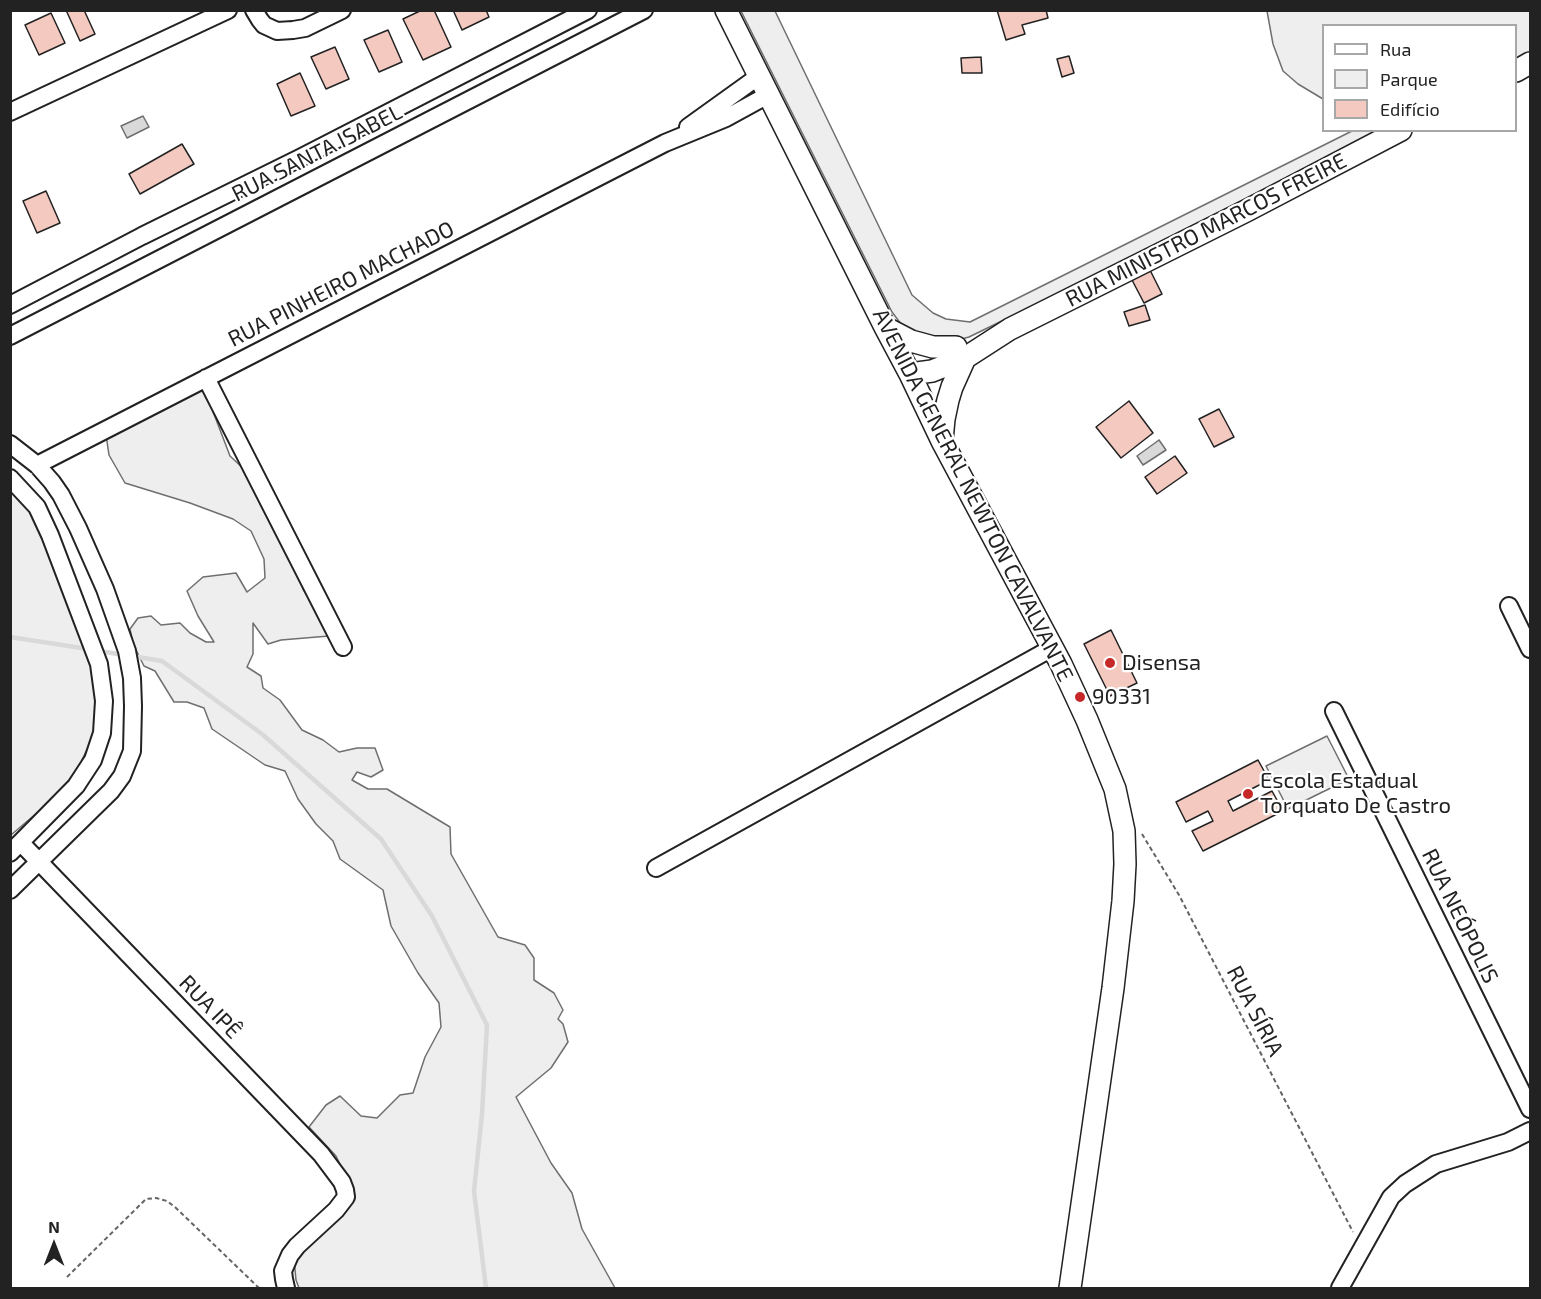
<!DOCTYPE html>
<html>
<head>
<meta charset="utf-8">
<style>
  body { margin:0 }
  #map { position:relative; width:1541px; height:1299px; overflow:hidden; background:#fff; font-family:"Exo 2",sans-serif }
  canvas { display:block }
  .frame { position:absolute; inset:0; border:12px solid #222; pointer-events:none }
  .legend { position:absolute; left:1322px; top:24px; width:195px; height:108px; box-sizing:border-box; background:#fff; border:2px solid #a7a7a7; margin:0; padding:8px 10px; list-style:none; font-size:18px; color:#222 }
  .legend li { display:flex; align-items:center; gap:12px; height:30px }
  .legend b { width:30px; border:2px solid #a7a7a7 }
  .north { position:absolute; left:24px; top:1215px; width:60px; height:60px; -webkit-text-stroke:4px #fff; paint-order:stroke; rotate:0deg; font-size:16px; font-weight:700; line-height:24px; text-align:center; color:#222 }
  .north::after { content:''; display:block; margin:auto; width:21px; height:27px; background:#222; clip-path:polygon(50% 0,100% 100%,50% 72%,0 100%) }
</style>
</head>
<body>
<div id="map">
<canvas width="1541" height="1299"></canvas>
<div class="frame"></div>
<ul class="legend">
<li><b style="height:8px;background:#fff"></b>Rua</li>
<li><b style="height:16px;background:#eee"></b>Parque</li>
<li><b style="height:16px;background:#f3c9c0"></b>Edifício</li>
</ul>
<div class="north">N</div>
</div>
<script>
const ctx = document.querySelector('canvas').getContext('2d');
ctx.lineJoin = 'round';
function fill(path, color) { ctx.fillStyle = color; ctx.fill(path, 'evenodd'); }
const shape = rows => new Path2D(rows.map(r => 'M' + r).join(''));
function trace(path, color, width, dash) { ctx.strokeStyle = color; ctx.lineWidth = width; ctx.lineCap = dash ? 'butt' : 'round'; ctx.setLineDash(dash || []); ctx.stroke(path); }
function write(font, color, halo, rows, align = 'center') {
  ctx.font = font + ' "Exo 2",sans-serif'; ctx.lineWidth = 4.5; ctx.setLineDash([]); ctx.textBaseline = 'middle'; ctx.strokeStyle = halo; ctx.fillStyle = color; for (const [text, x, y, turn = 0] of rows) {
    ctx.save(); ctx.translate(x, y); ctx.rotate((+turn || 0) * Math.PI / 180); ctx.textAlign = isNaN(turn) ? turn : align; if (halo) ctx.strokeText(text, 0, 0); ctx.fillText(text, 0, 0); ctx.restore();
  }
}
const green = shape([
  [741,11,775,11,912,295,933,313,946,319,970,322,1352,131,1378,131,1084,281,969,337,954,341,910,332,901,324,892,312,741,11],
  [1267,11,1530,11,1530,53,1516,60,1516,26,1324,26,1323,99,1298,84,1283,71,1273,44,1267,11],
  [204,388,230,456,246,471,298,568,303,589,320,616,329,636,281,640,268,644,253,623,253,654,247,667,261,676,263,688,280,700,302,730,323,740,339,752,357,748,375,748,383,770,371,777,357,772,352,780,368,789,387,789,450,827,451,854,498,937,525,945,534,958,534,980,554,993,563,1010,558,1019,563,1024,568,1042,551,1068,516,1097,551,1163,572,1193,582,1229,615,1288,299,1288,296,1280,294,1259,351,1187,336,1156,309,1127,326,1105,340,1096,361,1116,377,1118,400,1095,413,1093,425,1057,441,1027,439,1003,418,973,391,926,383,890,340,859,333,841,316,824,298,799,285,771,265,765,212,729,204,708,187,702,174,702,155,671,144,666,133,644,130,629,138,618,151,616,161,625,180,623,190,633,206,642,214,642,198,616,187,591,203,577,236,573,247,592,265,578,264,559,251,531,233,519,190,503,125,483,109,455,106,435,204,388],
  [11,488,35,517,59,572,96,680,97,711,95,733,78,768,58,795,11,835,11,488],
  [1327,736,1349,779,1288,809,1266,766,1327,736]
]);
const water = shape([
  [143,116,149,127,127,138,121,126,143,116],
  [1159,440,1166,450,1143,465,1137,456,1159,440]
]);
const stream = shape([
  [10,637,88,649],
  [99,651,124,655],
  [132,656,162,661,262,734,381,839,432,916,487,1025,482,1114,474,1191,486,1288]
]);
const building = shape([
  [66,10,84,10,95,34,80,41,66,10],
  [422,10,434,10,451,47,423,60,403,19,422,10],
  [453,10,486,10,489,17,462,30,453,10],
  [997,10,1046,10,1048,18,1022,25,1025,34,1006,40,997,10],
  [51,13,65,43,39,55,25,25,51,13],
  [388,30,402,62,379,72,364,40,388,30],
  [335,47,349,79,326,89,311,57,335,47],
  [1069,56,1074,73,1062,77,1057,59,1069,56],
  [981,57,982,73,962,73,961,58,981,57],
  [300,73,315,106,291,116,277,84,300,73],
  [182,144,194,164,140,194,129,174,182,144],
  [46,191,60,223,37,233,23,201,46,191],
  [1150,270,1162,294,1144,303,1132,280,1150,270],
  [1145,305,1150,320,1129,326,1124,312,1145,305],
  [1129,401,1153,433,1121,458,1096,427,1129,401],
  [1219,409,1234,437,1214,447,1199,419,1219,409],
  [1175,456,1187,473,1157,494,1145,477,1175,456],
  [1111,630,1137,683,1110,696,1084,644,1111,630],
  [1258,760,1269,780,1228,801,1233,811,1272,791,1283,811,1203,851,1192,831,1213,821,1208,811,1186,822,1176,802,1258,760]
]);
const path = shape([
  [1142,834,1179,895,1353,1232],
  [67,1277,146,1199,156,1198,167,1201,176,1208,259,1288]
]);
const minor = shape([
  [254,10,260,20,264,25,277,31,293,30,305,28,342,10],
  [10,112,228,10],
  [688,127,759,76],
  [10,305,142,236,300,158,588,10],
  [10,336,644,10],
  [206,378,343,647],
  [10,444,37,465,52,482,61,495,78,528,105,589,127,651,132,678,133,706,132,751,122,776,111,791,10,890],
  [37,465,665,143,726,118,768,95],
  [10,478,37,507,50,535,99,664,104,701,102,733,93,760,76,786,10,853],
  [1509,606,1530,649],
  [1334,711,1530,1109],
  [21,843,321,1154,342,1182,345,1190,346,1197,336,1210,297,1246,290,1255,283,1271,284,1279,286,1288],
  [656,868,1052,648],
  [1340,1288,1391,1197,1405,1184,1436,1164,1508,1142,1530,1131]
]);
const major = shape([
  [726,10,885,327,910,374,942,441,1061,664,1087,720,1115,789,1124,831,1125,864,1123,901,1113,988,1070,1288],
  [1516,71,1530,63],
  [886,328,911,341,933,347,956,347],
  [910,374,932,371,965,358,1010,329,1246,211,1401,130],
  [942,440,944,419,948,400,952,387,965,358]
]);
const markers = [
  [1110,663,6,"#c62828"],
  [1080,697,6,"#c62828"],
  [1248,794,6,"#c62828"]
];
const streetNames = [
  ["RUA SANTA ISABEL",317,153,-27],
  ["RUA MINISTRO MARCOS FREIRE",1206,230,-27],
  ["RUA PINHEIRO MACHADO",341,284,-27],
  ["AVENIDA GENERAL NEWTON CAVALVANTE",973,495,63],
  ["RUA NEÓPOLIS",1460,916,64],
  ["RUA IPÊ",210,1007,46],
  ["RUA SÍRIA",1255,1011,63]
];
const poiNames = [
  ["Disensa",1122,663],
  ["90331",1092,697],
  ["Escola Estadual",1260,781],
  ["Torquato De Castro",1260,806]
];
fill(green, '#eee');
trace(green, '#6f6f6f', 1.5);
fill(water, '#d9d9d9');
trace(water, '#6f6f6f', 1.5);
trace(stream, '#d9d9d9', 4.5);
fill(building, '#f3c9c0');
trace(building, '#222', 1.5);
trace(minor, '#222', 20);
trace(major, '#222', 24);
trace(path, '#646464', 2, [4.5, 3]);
trace(minor, '#fff', 16);
trace(major, '#fff', 21);
for (const [x, y, r, color] of markers) { const dot = new Path2D(); dot.arc(x, y, r, 0, 2 * Math.PI); ctx.fillStyle = color; ctx.fill(dot); trace(dot, '#fff', 2); }
write('22px', '#222', '#fff', streetNames);
write('22px', '#222', '#fff', poiNames, 'left');
</script>
</body>
</html>
